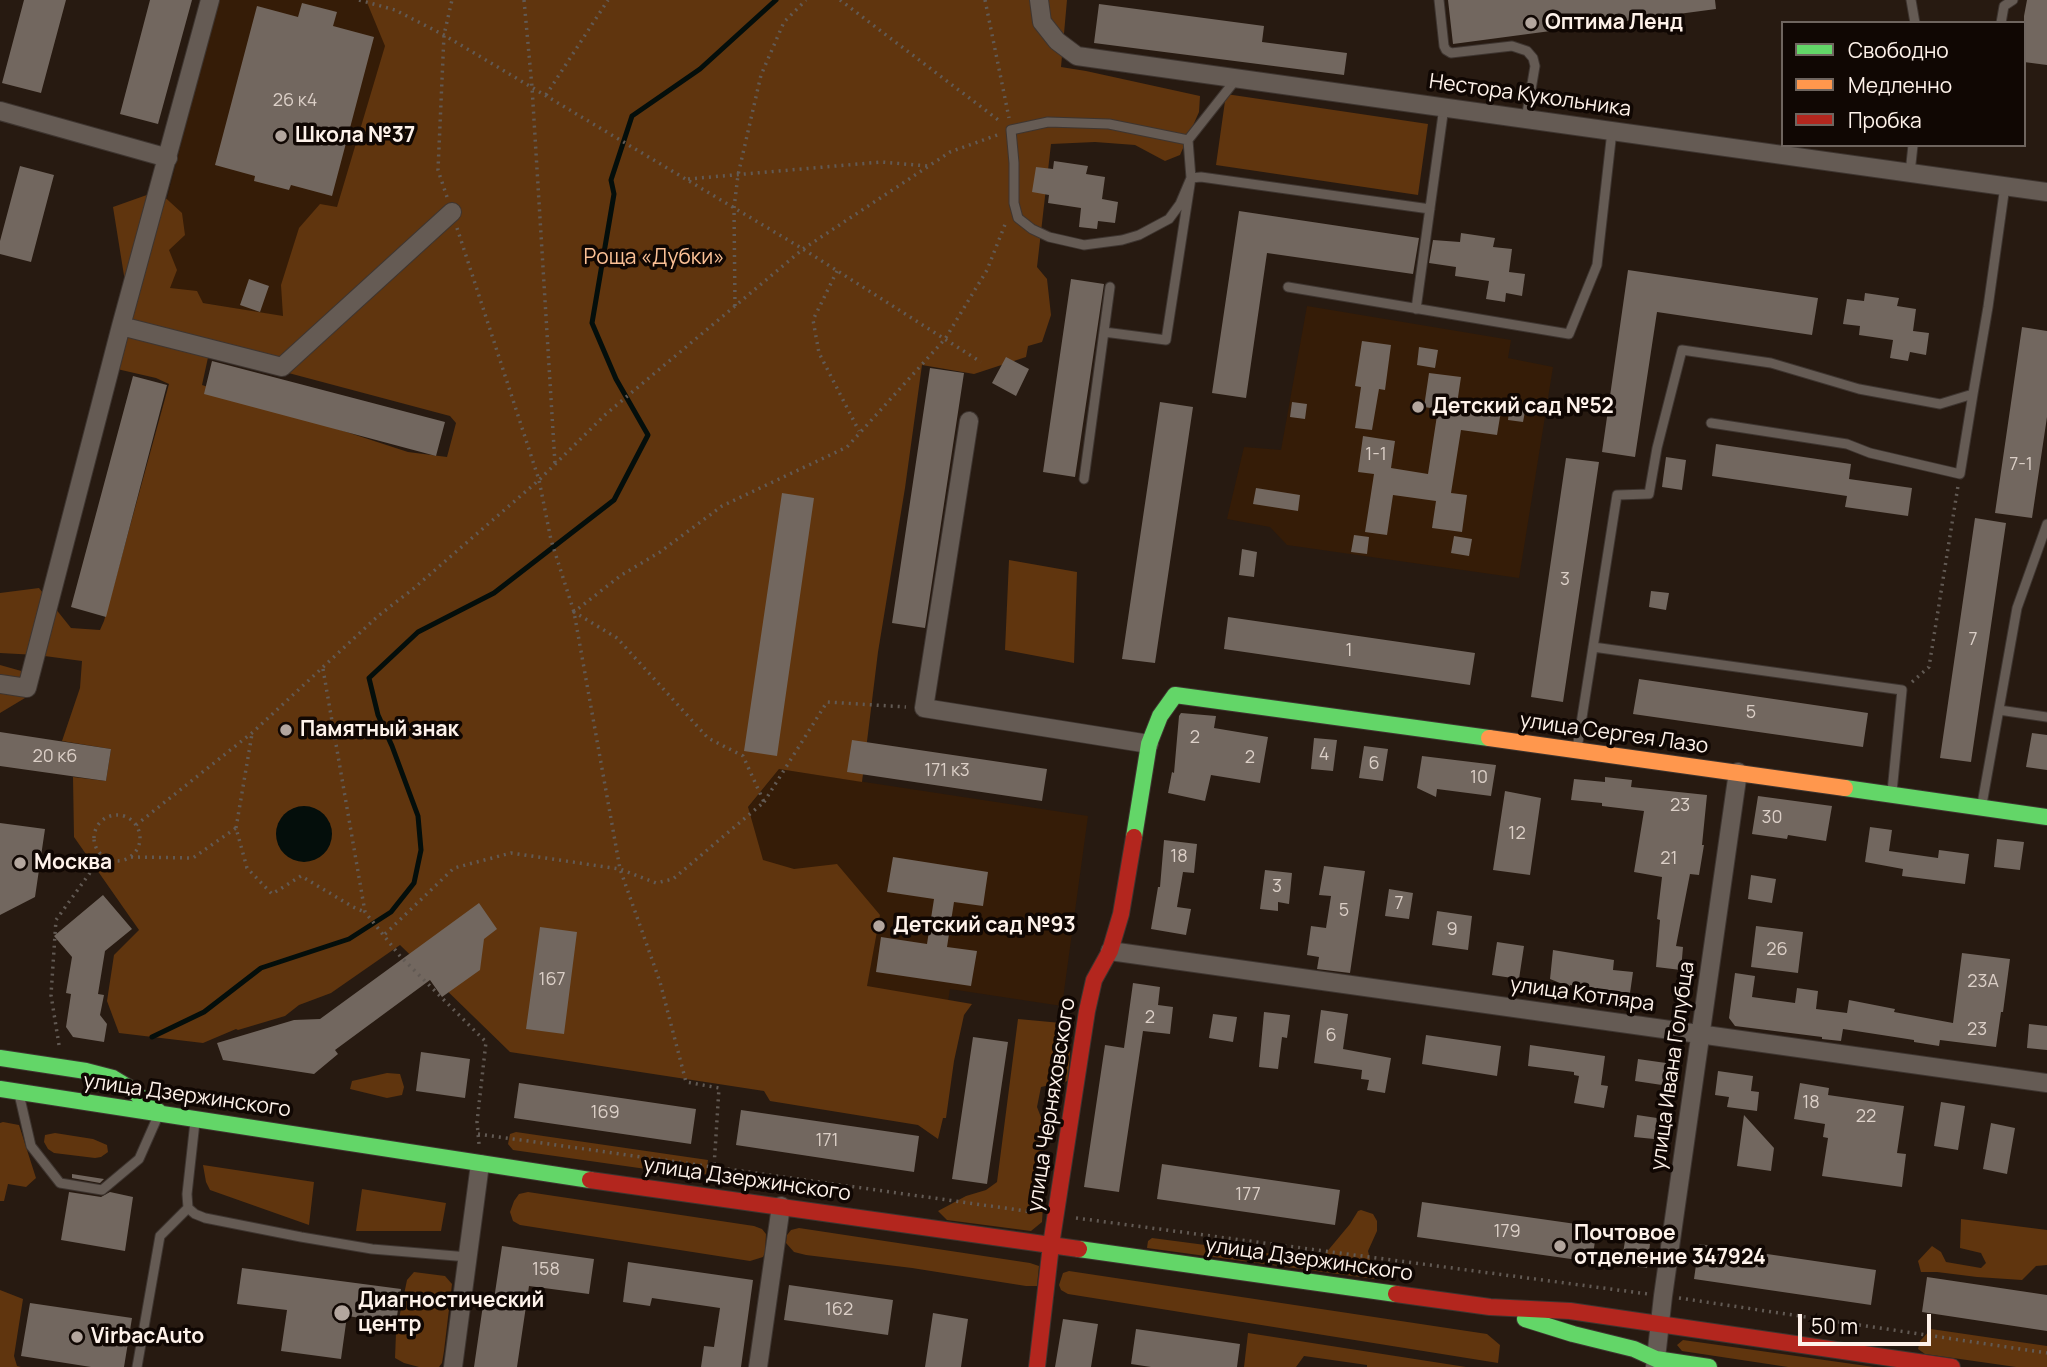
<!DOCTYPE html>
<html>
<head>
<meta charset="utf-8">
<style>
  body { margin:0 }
  #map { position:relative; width:2047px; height:1367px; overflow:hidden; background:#271a11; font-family:Manrope,sans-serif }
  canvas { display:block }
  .legend { position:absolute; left:1781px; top:21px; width:245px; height:126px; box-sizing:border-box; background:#100703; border:2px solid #6f655f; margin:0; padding:9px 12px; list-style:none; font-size:21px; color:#fef2ea }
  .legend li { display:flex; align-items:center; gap:14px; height:35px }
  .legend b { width:35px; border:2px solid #6f655f }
  .scale { position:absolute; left:1798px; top:1314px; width:133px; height:32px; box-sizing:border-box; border:4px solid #fef2ea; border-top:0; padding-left:9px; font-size:21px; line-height:24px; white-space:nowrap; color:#fef2ea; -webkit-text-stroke:5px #100703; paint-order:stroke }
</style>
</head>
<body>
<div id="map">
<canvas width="2047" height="1367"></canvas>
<ul class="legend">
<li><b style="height:9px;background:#63d668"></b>Свободно</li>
<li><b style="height:9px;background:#ff974d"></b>Медленно</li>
<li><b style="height:9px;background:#b3261e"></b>Пробка</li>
</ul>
<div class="scale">50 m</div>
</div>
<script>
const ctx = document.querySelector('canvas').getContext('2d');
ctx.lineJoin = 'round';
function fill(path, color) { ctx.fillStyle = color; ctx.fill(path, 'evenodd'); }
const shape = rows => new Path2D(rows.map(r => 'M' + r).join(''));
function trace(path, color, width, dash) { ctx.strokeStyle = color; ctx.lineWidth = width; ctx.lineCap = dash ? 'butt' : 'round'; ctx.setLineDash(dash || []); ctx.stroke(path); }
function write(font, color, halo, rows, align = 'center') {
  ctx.font = font + ' Manrope,sans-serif'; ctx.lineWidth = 7; ctx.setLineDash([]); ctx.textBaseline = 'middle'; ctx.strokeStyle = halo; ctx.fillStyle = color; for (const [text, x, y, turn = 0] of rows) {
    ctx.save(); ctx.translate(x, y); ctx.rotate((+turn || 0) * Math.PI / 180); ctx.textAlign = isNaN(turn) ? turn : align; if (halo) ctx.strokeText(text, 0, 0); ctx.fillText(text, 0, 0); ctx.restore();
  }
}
const built = shape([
  [218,0,414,0,343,272,283,317,143,292],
  [1307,306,1511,340,1508,358,1553,367,1519,578,1287,545,1270,527,1227,519,1244,447,1281,450],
  [779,769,1088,816,1062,1006,950,989,946,1016,680,972,690,880]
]);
const green = shape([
  [366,0,1067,0,1061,67,1086,71,1200,96,1199,112,1180,155,1165,161,1135,145,1095,142,1051,144,1037,267,1047,279,1051,315,1042,342,1028,346,1026,357,974,374,922,365,905,488,878,652,862,782,779,769,748,807,763,860,794,869,837,864,880,915,867,986,972,1004,964,1015,954,1061,946,1118,943,1118,938,1139,918,1125,770,1101,764,1091,510,1052,400,945,331,993,299,1005,285,1016,238,1030,236,1029,203,1043,119,1033,107,1001,114,955,139,930,74,837,73,777,106,781,111,749,62,741,80,688,82,661,37,655,0,653,0,593,39,588,71,628,100,630,104,621,169,384,156,378,117,369,105,351,126,288,113,207,158,191,182,213,185,235,169,250,177,270,170,288,197,291,203,303,283,316,281,285,299,228,320,204,337,207,385,46],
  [209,353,281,371,450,416,456,423,447,457,408,452,202,385],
  [1226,94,1428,124,1418,195,1216,165],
  [1009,560,1077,572,1074,663,1005,650],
  [0,665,32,674,30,695,0,713],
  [1018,1019,1072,1024,1068,1081,1041,1087,1037,1107,1046,1130,1043,1152,1051,1160,1044,1190,1042,1222,1031,1231,947,1220,938,1211,966,1196,986,1190,997,1182],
  [387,1073,400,1074,404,1087,402,1095,387,1098,350,1089,352,1081],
  [3,1122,19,1125,36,1178,26,1187,8,1184,4,1201,0,1201,0,1123],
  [516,1132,708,1160,706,1174,695,1176,513,1150,508,1144,510,1134],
  [55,1133,93,1139,107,1145,108,1152,101,1157,95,1158,54,1153,48,1149,44,1142,45,1135],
  [203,1165,314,1182,309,1225,210,1190,206,1182],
  [362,1189,446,1203,441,1231,356,1231],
  [528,1192,754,1226,762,1229,766,1234,765,1253,763,1257,750,1261,520,1225,513,1221,510,1212,514,1201,519,1194],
  [1361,1210,1373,1214,1377,1221,1377,1231,1368,1251,1375,1279,1147,1248,1148,1241,1152,1238,1320,1260,1350,1224,1358,1211],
  [1961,1219,2047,1230,2047,1265,2036,1266,2022,1280,1977,1277,1937,1272,1921,1272,1918,1261,1932,1246,1941,1252,1946,1262,1981,1268,1986,1263,1981,1253,1960,1248],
  [799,1228,1030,1263,1039,1266,1037,1286,1026,1286,912,1268,806,1255,794,1252,786,1243,787,1235,791,1230],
  [1069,1271,1487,1334,1500,1345,1498,1363,1068,1294,1061,1290,1059,1285,1063,1273],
  [414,1272,445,1276,452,1284,444,1351,442,1363,439,1367,419,1367,404,1363,395,1358,396,1333,407,1280],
  [0,1290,23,1299,14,1356,17,1366,21,1367,0,1367],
  [1931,1329,2047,1346,2047,1367,2016,1367,1925,1354,1918,1349,1920,1341],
  [1248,1333,1466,1367,1367,1367,1367,1365,1304,1356,1296,1367,1244,1367],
  [1683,1340,1874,1367,1788,1367,1682,1351,1677,1345]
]);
const water = shape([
  '276 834a28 28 0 1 1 56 0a28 28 0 1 1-56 0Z'
]);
const stream = shape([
  [152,1037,204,1012,261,968,349,939,391,912,414,883,421,850,418,816,392,746,378,715,369,678,418,632,494,593,614,500,648,435,616,379,592,323,614,194,611,180,632,116,700,69,776,0]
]);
const building = shape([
  [24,0,66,0,41,93,2,83],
  [150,0,192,0,158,124,120,114],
  [1448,0,1715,0,1716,9,1453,44],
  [2027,0,2047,0,2047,65,2024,62,2024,16],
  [302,3,337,12,333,26,374,37,332,196,291,185,289,190,254,181,255,176,215,165,257,6,298,17],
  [1099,4,1264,26,1262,42,1347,53,1344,75,1094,43],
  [1054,161,1088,166,1086,174,1105,177,1102,199,1118,202,1115,223,1098,221,1097,229,1079,227,1081,208,1048,203,1049,195,1032,192,1036,167,1053,169],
  [20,166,54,175,31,262,0,254,0,241],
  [1239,211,1419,238,1413,274,1267,253,1246,398,1212,393],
  [1461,233,1495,238,1493,247,1512,249,1509,272,1525,274,1522,296,1506,293,1505,302,1486,299,1489,281,1455,276,1456,267,1429,263,1433,240,1460,242],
  [1628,270,1818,298,1812,335,1657,312,1635,457,1602,452],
  [249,279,269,286,260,312,240,305],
  [1071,279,1104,284,1075,477,1043,472],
  [1865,293,1899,298,1897,306,1916,309,1913,331,1929,333,1926,355,1910,352,1908,361,1890,358,1893,340,1859,335,1860,326,1843,324,1847,299,1864,301],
  [2022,327,2047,331,2047,417,2032,518,1995,513],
  [1362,341,1391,345,1385,390,1379,389,1372,430,1355,428,1361,387,1355,386],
  [1419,347,1438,350,1435,368,1417,365],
  [1006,357,1029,369,1016,396,992,383],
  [212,361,445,422,436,456,204,394],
  [930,368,964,373,925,628,892,623],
  [1429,373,1461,377,1457,404,1501,411,1497,435,1461,430,1451,493,1467,495,1462,532,1432,528,1436,501,1393,495,1387,535,1365,532,1374,474,1358,472,1363,436,1395,441,1391,468,1428,474,1438,409,1424,407],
  [133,376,167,385,106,617,71,607],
  [1160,402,1193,407,1155,663,1122,659],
  [1292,402,1307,404,1305,419,1290,417],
  [1510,404,1526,406,1523,422,1508,420],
  [1716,444,1851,464,1849,479,1912,488,1908,516,1845,507,1847,496,1712,476],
  [1666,457,1686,460,1682,490,1662,487],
  [1566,458,1599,462,1563,702,1531,697],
  [1256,488,1300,495,1298,511,1253,504],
  [782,493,814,498,777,756,744,751],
  [1975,518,2006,523,1971,762,1940,758],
  [1354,535,1369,537,1367,554,1351,552],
  [1454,536,1472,539,1469,556,1451,553],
  [1242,549,1257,552,1254,577,1239,575],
  [1651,591,1669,593,1666,610,1649,607],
  [1228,617,1475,653,1470,685,1224,649],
  [1639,679,1868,713,1863,747,1633,714],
  [1181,713,1216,716,1214,728,1268,737,1260,783,1211,775,1205,801,1168,793,1172,772,1174,773,1179,716],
  [0,732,111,749,106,781,0,766],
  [2032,733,2047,735,2047,770,2026,767],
  [1314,738,1337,740,1333,771,1311,769],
  [852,740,1047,769,1042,801,847,772],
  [1364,746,1388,749,1383,781,1359,778],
  [1422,756,1496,765,1491,796,1437,789,1436,797,1417,788],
  [1605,777,1632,780,1631,787,1707,795,1702,845,1704,845,1699,875,1690,874,1676,946,1683,947,1681,970,1656,967,1660,920,1657,919,1662,877,1634,872,1644,811,1602,806,1602,803,1571,800,1574,779,1605,782],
  [1505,791,1541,798,1530,875,1493,870],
  [1758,796,1832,806,1826,841,1788,835,1787,839,1752,834],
  [0,823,45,829,35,897,0,915],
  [1870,827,1892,830,1889,851,1938,858,1939,850,1969,854,1965,884,1902,876,1903,869,1865,862],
  [1997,839,2024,842,2020,870,1994,867],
  [1164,840,1197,844,1194,873,1183,872,1177,907,1191,909,1186,935,1151,929,1158,887,1160,887],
  [893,857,988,872,983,906,954,902,947,947,977,951,971,986,876,972,881,937,927,944,934,899,887,892],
  [1324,866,1365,871,1350,973,1317,969,1319,957,1307,955,1311,926,1326,928,1331,896,1319,895],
  [1265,870,1292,873,1289,904,1278,902,1278,911,1260,909],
  [1751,875,1776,879,1772,903,1748,899],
  [1389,889,1413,893,1409,919,1385,916],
  [103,895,132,929,105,951,98,994,104,995,100,1015,107,1024,104,1042,73,1037,66,1027,71,994,66,993,72,957,54,936],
  [479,903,497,929,484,939,480,970,442,997,430,980,335,1050,338,1054,314,1074,223,1060,217,1043,294,1020,320,1019],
  [1437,911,1472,916,1468,950,1432,945],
  [1756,926,1803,932,1798,973,1751,967],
  [540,927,577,932,564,1034,526,1029],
  [1497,942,1524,946,1519,979,1492,975],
  [1553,950,1614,960,1613,970,1633,972,1630,993,1570,985,1570,987,1550,979],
  [1962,953,2010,959,2003,1012,2001,1012,1996,1047,1940,1040,1939,1046,1914,1042,1914,1040,1843,1029,1841,1041,1822,1039,1822,1037,1735,1026,1729,1018,1735,973,1755,976,1752,997,1795,1003,1797,988,1818,991,1816,1009,1847,1013,1849,1000,1895,1009,1894,1012,1953,1023],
  [1133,983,1160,987,1158,1005,1173,1007,1170,1034,1143,1031,1119,1192,1084,1187,1105,1045,1124,1048],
  [1321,1010,1348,1014,1343,1049,1391,1058,1385,1093,1367,1090,1369,1080,1361,1079,1362,1070,1314,1063],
  [1264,1012,1290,1015,1287,1038,1282,1037,1278,1069,1259,1067],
  [1213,1014,1237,1017,1233,1042,1209,1038],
  [2029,1024,2047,1026,2047,1050,2027,1048],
  [1426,1035,1501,1046,1497,1076,1422,1064],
  [973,1037,1008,1042,987,1184,952,1179],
  [1530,1045,1605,1056,1601,1085,1608,1086,1604,1108,1574,1103,1579,1076,1574,1075,1574,1072,1528,1066],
  [421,1052,470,1059,465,1098,416,1091],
  [1638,1059,1666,1063,1662,1085,1635,1081],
  [1718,1071,1753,1076,1751,1091,1759,1092,1757,1111,1727,1107,1729,1097,1715,1095],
  [519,1083,696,1109,691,1144,514,1118],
  [1800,1083,1829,1088,1828,1095,1904,1106,1897,1153,1906,1154,1902,1187,1822,1176,1828,1138,1823,1137,1825,1124,1794,1119],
  [1941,1102,1965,1106,1958,1150,1934,1146],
  [741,1110,919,1136,914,1172,736,1145],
  [1637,1115,1657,1118,1654,1139,1634,1137],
  [1744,1115,1774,1148,1771,1171,1737,1166],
  [1991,1123,2015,1128,2007,1174,1983,1169],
  [1162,1164,1340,1190,1335,1225,1157,1199],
  [72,1174,104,1179,100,1183,72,1178],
  [69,1192,101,1197,110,1192,133,1197,125,1251,61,1240],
  [1422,1202,1597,1227,1592,1262,1417,1237],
  [1625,1241,1650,1244,1647,1268,1621,1265],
  [1699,1244,1876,1270,1871,1305,1694,1279],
  [502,1246,594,1259,589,1294,529,1286,517,1367,474,1367,483,1305,493,1306],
  [628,1262,753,1280,741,1367,701,1367,704,1346,714,1347,720,1308,652,1298,650,1306,623,1302],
  [242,1268,401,1289,396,1323,347,1316,341,1359,281,1351,287,1310,237,1304],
  [1927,1277,2047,1295,2047,1331,1922,1312],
  [789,1285,893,1300,888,1335,784,1320],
  [30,1303,132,1318,124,1367,91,1367,21,1356],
  [933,1313,968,1319,961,1367,925,1367],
  [1063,1319,1098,1324,1091,1367,1055,1367],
  [1136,1329,1240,1344,1237,1367,1151,1367,1131,1364]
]);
const path = shape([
  [359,0,395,10,444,35,803,249,981,362],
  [524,0,532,87,555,464],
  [840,0,1001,122],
  [985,0,1009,118],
  [546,95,608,0],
  [688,179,881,162,928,166],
  [447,197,438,170,444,35,452,0],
  [457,228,539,480,551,540,574,612,620,869,660,982,686,1082,719,1088,714,1167],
  [837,271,813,320,819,353,859,431],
  [735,306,734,208,738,175,761,75,784,22,806,0],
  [323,669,365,912,400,956,486,1042,477,1122,479,1144],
  [1912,682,1929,667,1958,486],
  [764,802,827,702,906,707],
  '94 838a23 23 0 1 1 46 0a23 23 0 1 1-46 0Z',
  [136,825,253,732,378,616,413,589,539,480,606,414,803,249,950,152,1000,134],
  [236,828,252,734],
  [131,857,193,858,236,828,247,868,272,894,301,876,353,907,365,912],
  [385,934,454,868,511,853,620,869,656,883,673,879,764,802,743,756,708,738,617,638,574,612,620,576,660,552,722,506,847,447,945,339,987,270,1006,222],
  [59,1045,51,995,56,920,102,856],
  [478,1134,1033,1212],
  [1076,1218,1648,1294],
  [1679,1298,2047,1353]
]);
const lane = shape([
  [1439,0,1444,46,1446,50,1451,53,1512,46,1527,51,1533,58,1535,66,1526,119],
  [1911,0,1915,23],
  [2001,23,2004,6,2013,0],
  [1188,140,1109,124,1048,122,1011,130,1014,163,1014,203,1018,218,1032,229,1049,237,1084,245,1122,240,1139,235,1169,219,1180,204,1191,178,1201,177,1430,209],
  [1910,173,1913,145],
  [1288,287,1569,334,1597,265,1612,131],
  [1416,309,1444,107],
  [1104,332,1166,340,1191,178,1188,140,1237,78],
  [1711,423,1847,444,1870,453,1960,474,1973,394],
  [1084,479,1110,287],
  [1593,647,1902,690,1892,792],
  [1999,710,2047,717],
  [1577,749,1617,495,1649,494,1657,448,1682,350,1771,363,1859,389,1940,404,1973,394,1988,307,2005,186],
  [1982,804,2017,608,2047,524],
  [19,1094,31,1146,60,1183,102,1190,139,1159,158,1116],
  [195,1122,187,1194,188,1208,195,1214,205,1218,301,1237,372,1249,468,1257],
  [137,1367,160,1236,188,1208]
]);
const street = shape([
  [1039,0,1042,22,1057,41,1077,56,2047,192],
  [0,111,168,158],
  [121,326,282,367,452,212],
  [969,421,924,708,1149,744],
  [0,684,27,688,121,326,210,0],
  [1110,951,2047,1083],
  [453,1367,480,1164],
  [758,1367,781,1206],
  [1655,1367,1663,1296,1738,772]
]);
const fast = shape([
  [1845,788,2047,817],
  [1134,837,1149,744,1160,716,1175,695,1489,738],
  [0,1058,86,1071,113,1078,128,1087,159,1112],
  [0,1089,590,1180],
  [1079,1249,1396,1294],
  [1525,1319,1573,1334,1634,1349,1656,1359,1709,1367]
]);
const slow = shape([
  [1489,738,1845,788]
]);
const jam = shape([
  [590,1180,1079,1249],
  [1396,1294,1490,1307,1570,1311,1952,1367],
  [1037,1367,1051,1245,1087,1011,1094,980,1110,951,1121,914,1134,837]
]);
const markers = [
  [1531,23,7,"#b3a69e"],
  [281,136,7,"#b3a69e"],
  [1418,407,7,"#b3a69e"],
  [286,730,7,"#b3a69e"],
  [20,863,7,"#b3a69e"],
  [879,926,7,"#b3a69e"],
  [1560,1246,7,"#b3a69e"],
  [342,1313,9,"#b3a69e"],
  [77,1337,7,"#b3a69e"]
];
const numberNames = [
  ["26 к4",295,101],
  ["1-1",1376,455],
  ["7-1",2021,465],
  ["3",1565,580],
  ["7",1973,640],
  ["1",1349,651],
  ["5",1751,713],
  ["2",1195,738],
  ["4",1324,755],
  ["20 к6",55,757],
  ["2",1250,758],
  ["6",1374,764],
  ["171 к3",947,771],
  ["10",1479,778],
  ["23",1680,806],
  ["30",1772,818],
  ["12",1517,834],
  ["18",1179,857],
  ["21",1669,859],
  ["3",1277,887],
  ["7",1399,904],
  ["5",1344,911],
  ["9",1452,930],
  ["26",1777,950],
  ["167",552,980],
  ["23А",1983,982],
  ["2",1150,1018],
  ["23",1977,1030],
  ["6",1331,1036],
  ["18",1811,1103],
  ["169",605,1113],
  ["22",1866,1117],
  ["171",827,1141],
  ["177",1248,1195],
  ["179",1507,1232],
  ["158",546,1270],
  ["162",839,1310]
];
const poiNames = [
  ["Оптима Ленд",1545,23],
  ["Школа №37",295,136],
  ["Детский сад №52",1432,407],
  ["Памятный знак",300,730],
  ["Москва",34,863],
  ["Детский сад №93",893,926],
  ["Почтовое",1574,1234],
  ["отделение 347924",1574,1258],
  ["Диагностический",358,1301],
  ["центр",358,1325],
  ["VirbacAuto",91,1337]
];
const streetNames = [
  ["Нестора Кукольника",1530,96,8],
  ["улица Сергея Лазо",1614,734,8],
  ["улица Котляра",1582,995,8],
  ["улица Ивана Голубца",1673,1066,-82],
  ["улица Дзержинского",187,1096,8],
  ["улица Черняховского",1052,1105,-81],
  ["улица Дзержинского",747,1180,8],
  ["улица Дзержинского",1309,1260,8]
];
const parkNames = [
  ["Роща «Дубки»",654,258]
];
fill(built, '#351c07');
fill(green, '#60350e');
fill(water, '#040e0b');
trace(stream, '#040e0b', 5);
fill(building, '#72675f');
trace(lane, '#3e3530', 11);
trace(street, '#3e3530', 20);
trace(fast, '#3e3530', 18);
trace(slow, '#3e3530', 18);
trace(jam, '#3e3530', 18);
trace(path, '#625a54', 3.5, [2, 5]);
trace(lane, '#655b54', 9);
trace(street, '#655b54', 18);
trace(fast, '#63d668', 16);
trace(slow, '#ff974d', 16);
trace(jam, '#b3261e', 16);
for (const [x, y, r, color] of markers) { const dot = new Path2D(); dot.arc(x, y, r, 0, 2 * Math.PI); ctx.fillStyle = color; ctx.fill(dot); trace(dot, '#100703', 2.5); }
write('18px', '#dbcfc7', null, numberNames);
write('bold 21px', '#fef2ea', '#100703', poiNames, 'left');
write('21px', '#fef2ea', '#100703', streetNames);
write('21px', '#fcc196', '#100703', parkNames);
</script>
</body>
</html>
